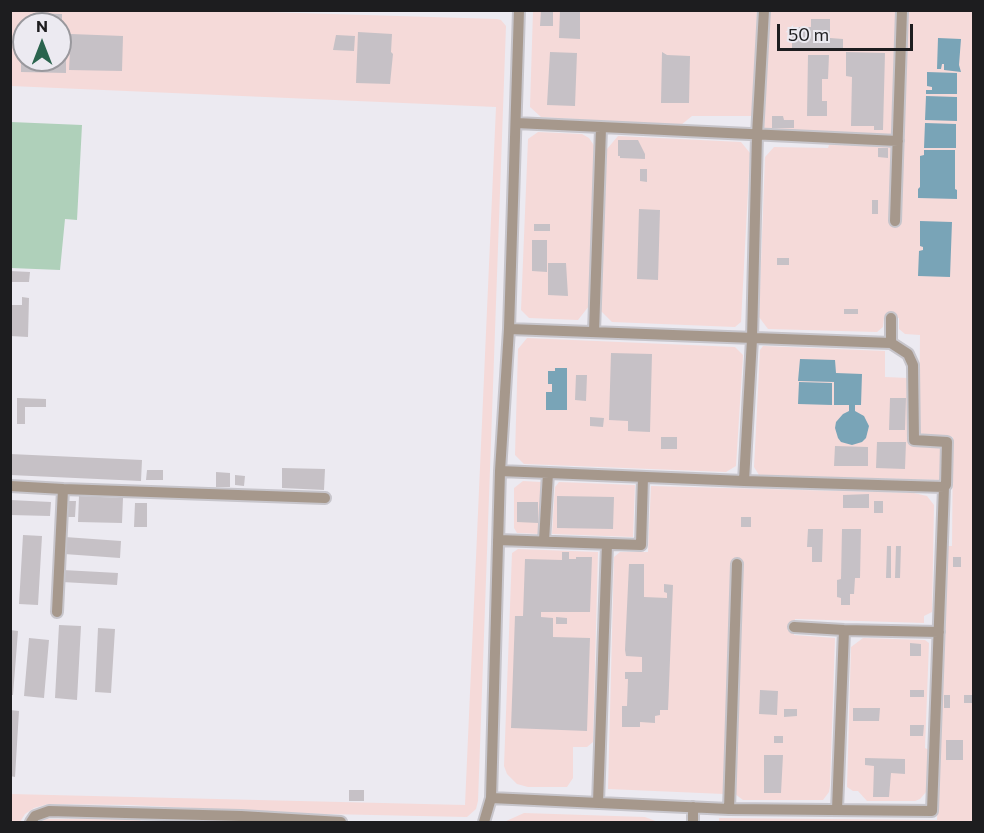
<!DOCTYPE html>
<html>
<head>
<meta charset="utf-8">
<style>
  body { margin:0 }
  #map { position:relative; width:984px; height:833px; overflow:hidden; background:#eceaf1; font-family:Commissioner,sans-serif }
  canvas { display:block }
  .frame { position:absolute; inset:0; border:12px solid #1d1d1f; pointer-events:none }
  .north { position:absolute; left:12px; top:12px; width:60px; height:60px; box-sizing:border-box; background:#eceaf1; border:2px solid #99989d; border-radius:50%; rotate:0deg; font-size:16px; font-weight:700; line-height:24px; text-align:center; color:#1d1d1f }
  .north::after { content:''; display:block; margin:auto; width:21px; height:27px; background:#2a644e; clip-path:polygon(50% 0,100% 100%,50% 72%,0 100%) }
  .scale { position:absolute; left:777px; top:24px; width:136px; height:27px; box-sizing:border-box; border:3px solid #1d1d1f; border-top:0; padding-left:8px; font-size:18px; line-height:21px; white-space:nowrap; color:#1d1d1f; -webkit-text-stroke:4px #eceaf1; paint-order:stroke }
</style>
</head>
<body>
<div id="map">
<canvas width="984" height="833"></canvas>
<div class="frame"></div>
<div class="north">N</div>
<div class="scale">50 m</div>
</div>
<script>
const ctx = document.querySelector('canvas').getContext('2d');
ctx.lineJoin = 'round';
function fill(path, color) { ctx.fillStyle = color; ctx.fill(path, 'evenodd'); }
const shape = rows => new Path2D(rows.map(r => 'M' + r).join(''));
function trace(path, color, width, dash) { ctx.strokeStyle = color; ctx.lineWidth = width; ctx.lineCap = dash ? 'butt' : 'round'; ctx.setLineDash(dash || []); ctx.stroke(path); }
const industrial = shape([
  [201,10,497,19,501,20,506,26,478,801,476,809,467,817,326,814,129,805,48,804,34,808,25,814,20,822,11,822,10,794,465,805,496,107,11,86,11,11],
  [24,24,60,24,60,60,24,60],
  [533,11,757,11,753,116,692,116,681,125,541,117,530,107],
  [769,11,897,11,893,136,764,128],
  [908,11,973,11,973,822,719,822,719,818,937,820,947,546,952,546,953,437,919,435,920,335,905,334,899,329,899,318,884,317,883,327,877,332,768,329,759,317,765,157,774,147,828,148,829,145,893,146,889,220,900,221],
  [538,132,582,134,589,138,595,147,589,306,578,320,529,318,521,310,528,139],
  [618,136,741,142,750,153,741,322,735,327,612,322,600,310,607,149],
  [527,338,735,347,743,355,736,466,726,472,524,464,515,455,518,349],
  [763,346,885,351,885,377,908,378,909,445,942,447,941,480,759,475,754,467,760,350],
  [523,481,541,482,539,534,517,533,514,528,514,488],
  [559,482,635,485,633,537,552,534,555,487],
  [651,486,914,493,927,496,934,505,932,612,924,616,924,623,795,619,794,635,835,638,830,786,829,792,823,800,743,800,735,794,743,564,732,564,724,794,608,789,614,557,620,552,648,552],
  [518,549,598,552,593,742,587,747,573,747,573,778,567,787,528,787,517,784,507,774,504,766,512,553],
  [863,638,925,640,929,643,925,748,929,750,927,791,920,799,915,801,867,801,858,791,853,791,847,787,851,647],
  [524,813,645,817,658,822,504,822],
  [47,819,139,819,142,822,39,822]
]);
const green = shape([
  [11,122,82,125,77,220,65,219,60,270,11,268]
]);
const water = shape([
  [938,38,961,39,959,65,961,72,944,70,944,64,942,64,941,69,937,69],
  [927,72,957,73,957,94,926,94,926,90,932,90,932,87,927,86],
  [926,96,957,97,957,121,925,120],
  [925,123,956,124,956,148,924,148],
  [924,150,955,150,955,189,957,190,957,199,918,198,918,189,920,187,920,156,924,155],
  [920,221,952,222,950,277,918,276,919,251,923,250,923,247,920,246],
  [800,359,835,360,836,373,862,374,861,405,855,405,855,411,864,416,869,426,866,438,862,442,852,445,841,442,838,438,835,428,836,422,843,414,849,411,849,405,834,405,834,382,798,381],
  [555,368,567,368,567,410,546,410,546,392,552,392,552,384,548,384,548,371,555,371],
  [799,382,832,383,832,405,798,404]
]);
const building = shape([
  [541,10,553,10,553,26,540,26],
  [560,10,580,10,580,39,559,38],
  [33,13,62,14,62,24,32,24],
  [811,19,830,19,830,38,843,39,843,51,792,51,792,27,811,27],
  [358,32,392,34,391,52,393,54,390,84,356,83],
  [71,34,123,36,122,71,69,70,70,49,63,49,64,39,70,40],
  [336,35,355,36,354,51,333,50],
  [550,52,577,53,575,106,547,105],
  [662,52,667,55,690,56,689,103,661,103],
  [846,52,885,53,883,130,874,130,874,126,851,126,852,77,846,76],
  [21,53,24,53,24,60,60,60,60,54,66,54,66,73,21,72],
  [808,55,829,55,828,79,822,79,822,101,827,101,827,116,807,116],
  [772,116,783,116,784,120,794,120,794,128,772,128],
  [618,140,638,140,645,154,645,159,620,158,620,156,618,156],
  [878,148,888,148,888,158,878,157],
  [640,169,647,169,647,182,640,181],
  [872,200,878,200,878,214,872,214],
  [639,209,660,210,658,280,637,279],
  [534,224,550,224,550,231,534,231],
  [532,240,547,240,547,272,532,271],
  [777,258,789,258,789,265,777,265],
  [548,263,566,263,568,296,548,295],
  [10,271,30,272,29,282,10,282],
  [22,297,29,298,28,337,10,336,10,305,22,305],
  [844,309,858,309,858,314,844,314],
  [611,353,652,354,650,432,628,431,628,421,609,420],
  [576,375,587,375,586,401,575,400],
  [17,398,46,399,46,407,25,407,25,424,17,424],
  [890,398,906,398,905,430,889,430],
  [590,417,604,418,603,427,590,426],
  [661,437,677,437,677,449,661,449],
  [877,442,906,442,905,469,876,468],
  [835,446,868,447,868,466,834,466],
  [10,454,142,460,141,481,10,475],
  [282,468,325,469,324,490,282,488],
  [147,470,163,470,163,480,146,480],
  [216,472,230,473,230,487,216,487],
  [235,475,245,476,244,486,235,485],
  [869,494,869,508,843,508,843,495],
  [79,496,123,498,122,523,78,522],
  [557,496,614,497,613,529,557,528],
  [10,500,51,502,50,516,10,515],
  [67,501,76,501,75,517,67,517],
  [874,501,883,501,883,513,874,513],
  [517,502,538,502,538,523,517,522],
  [135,503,147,503,147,527,134,527],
  [741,517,751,517,751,527,741,527],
  [808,529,823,529,822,562,812,562,812,547,807,547],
  [842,529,861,529,860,578,855,578,854,594,850,594,850,605,841,605,841,598,837,597,837,580,841,579],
  [23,535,42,536,38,605,19,604],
  [65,537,121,541,120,558,64,554],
  [887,546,891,546,891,578,886,578],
  [896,546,901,546,900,578,895,578],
  [562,552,569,552,569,559,576,559,576,557,592,557,590,612,541,612,541,617,553,618,553,637,590,638,587,731,511,728,515,616,523,616,525,559,562,560],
  [953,557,961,557,961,567,953,567],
  [629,564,644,564,644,597,667,598,667,593,664,592,664,584,673,585,668,710,660,710,660,715,655,716,655,723,640,722,640,727,622,727,622,706,627,706,628,679,625,679,625,672,642,672,642,657,626,656,625,650],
  [63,570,118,573,117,585,62,582],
  [556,617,567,618,567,624,556,624],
  [59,625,81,626,77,700,55,698],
  [98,628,115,629,111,693,95,692],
  [10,630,18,631,13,695,10,695],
  [29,638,49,640,44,698,24,696],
  [910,643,921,644,921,656,910,656],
  [760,690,778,691,777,715,759,714],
  [910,690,924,690,924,697,910,697],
  [944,695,950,695,950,708,944,708],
  [964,695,974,695,974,703,964,703],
  [853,708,880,708,879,721,853,721],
  [784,709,797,709,797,716,784,717],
  [10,710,19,711,15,777,10,776],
  [910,725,924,725,923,736,910,736],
  [774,736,783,736,783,743,774,743],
  [946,740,963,740,963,760,946,760],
  [764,755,783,755,781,793,764,793],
  [865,758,905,759,905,774,891,773,889,797,873,797,874,766,865,765],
  [349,790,364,790,364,801,349,801]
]);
const lane = shape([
  [516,123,898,141],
  [895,221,902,10],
  [509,329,891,343,908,354,913,365,914,440,947,442,946,485,944,487],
  [594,332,601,128],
  [891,343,891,318],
  [744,481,752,339,757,135,764,10],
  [10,486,63,489],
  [498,540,641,545,643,477],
  [544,541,548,473],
  [57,612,63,489,325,498],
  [794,627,844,630,939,632],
  [491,798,729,809,932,811,944,487,744,481,500,471],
  [598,803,607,544],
  [729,809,737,564],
  [837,810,844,630],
  [31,822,35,816,49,811,241,816,341,822],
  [484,822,491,798,500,471,509,329,519,10],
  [693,822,693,807]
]);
fill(industrial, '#f5dad9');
fill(green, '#afd0ba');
fill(water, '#79a4b7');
fill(building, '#c6c1c6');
trace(lane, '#c7c5cb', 14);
trace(lane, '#a6988c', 10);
</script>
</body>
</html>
